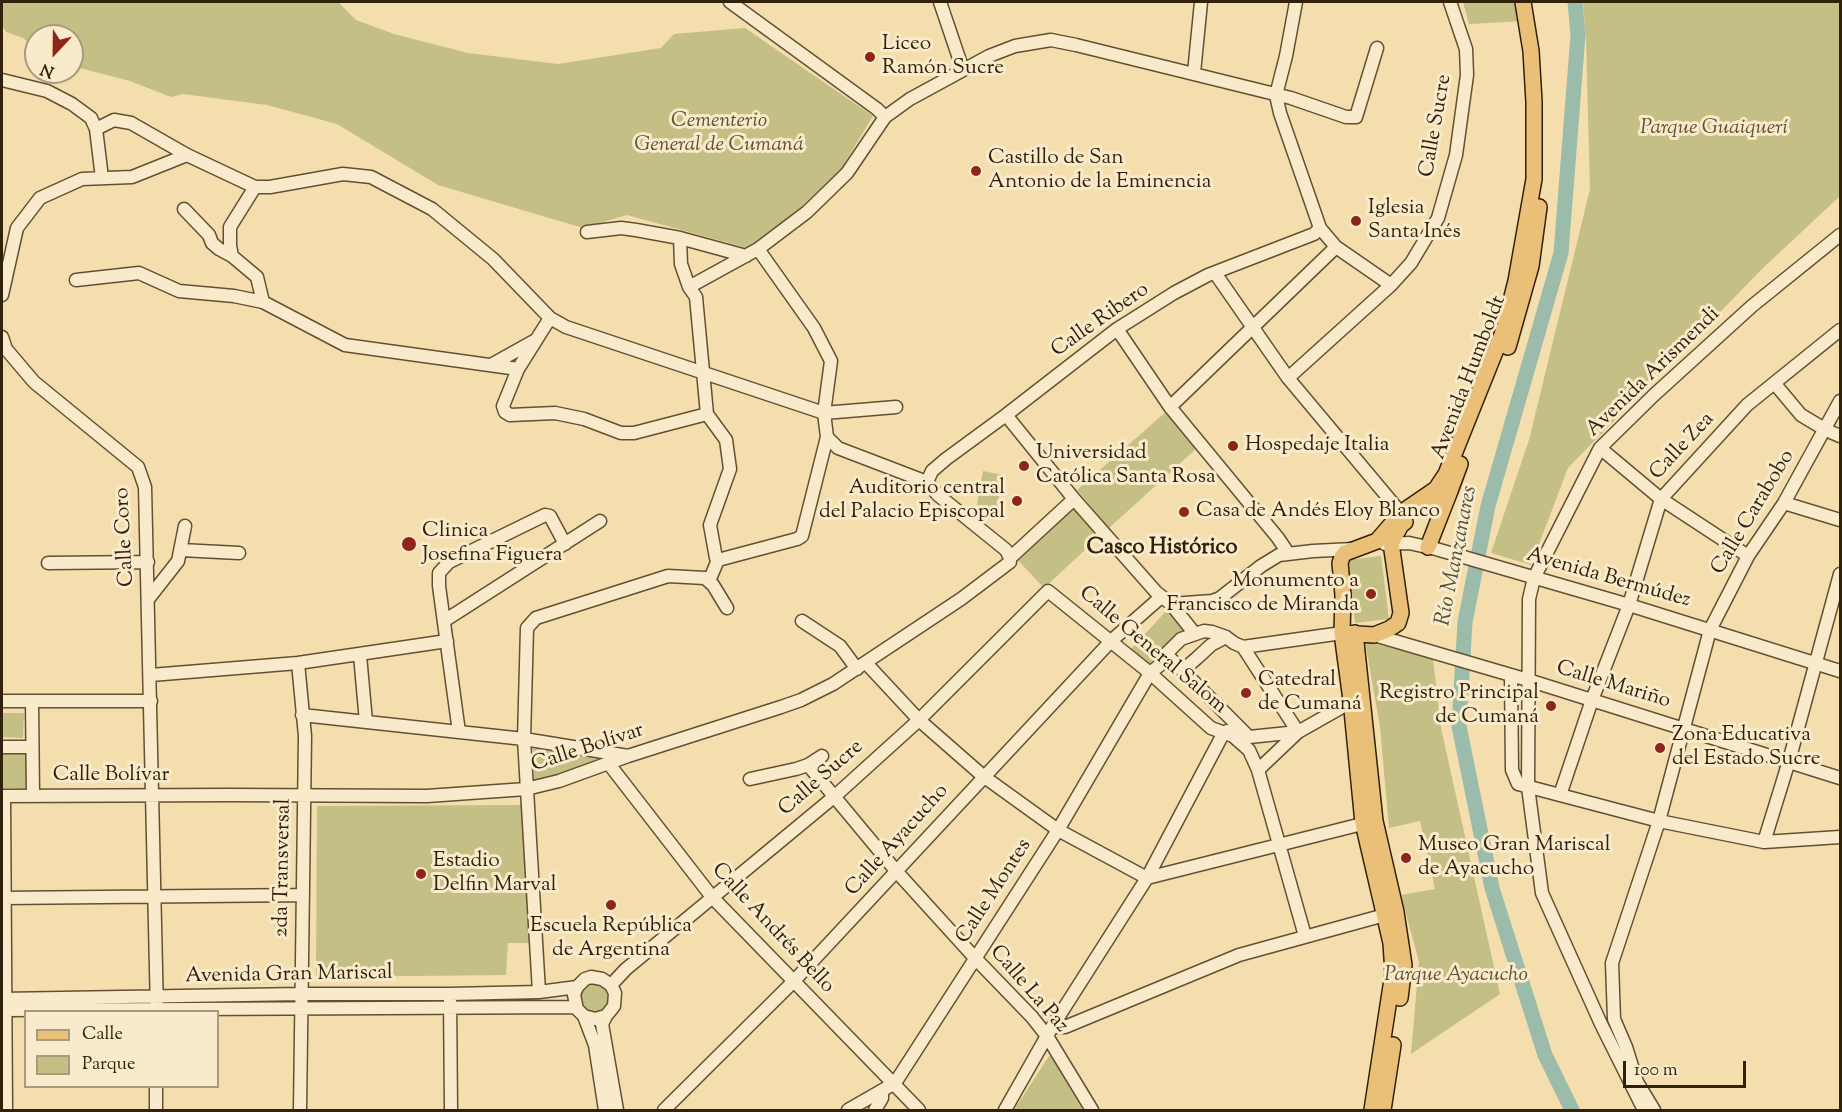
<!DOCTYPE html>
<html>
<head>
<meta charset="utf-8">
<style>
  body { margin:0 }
  #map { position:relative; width:1842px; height:1112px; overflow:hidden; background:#f5deae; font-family:"Sorts Mill Goudy",serif }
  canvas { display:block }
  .frame { position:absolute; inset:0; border:3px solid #32210a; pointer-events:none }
  .legend { position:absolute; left:24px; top:1010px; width:195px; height:78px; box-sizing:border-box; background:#f8eaca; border:2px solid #a99a7d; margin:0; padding:8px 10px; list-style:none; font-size:18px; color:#32210a }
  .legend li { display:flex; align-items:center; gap:12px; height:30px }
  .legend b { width:30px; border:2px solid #a99a7d }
  .north { position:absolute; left:24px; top:24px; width:60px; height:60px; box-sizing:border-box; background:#f8eaca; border:2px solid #a99a7d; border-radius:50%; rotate:202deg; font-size:16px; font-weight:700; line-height:24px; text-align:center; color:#32210a }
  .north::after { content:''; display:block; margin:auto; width:21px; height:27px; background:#8f2418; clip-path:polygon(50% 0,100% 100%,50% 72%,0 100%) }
  .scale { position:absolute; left:1623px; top:1061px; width:123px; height:27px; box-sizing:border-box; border:3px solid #32210a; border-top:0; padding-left:8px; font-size:18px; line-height:21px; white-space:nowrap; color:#32210a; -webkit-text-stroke:4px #f8eaca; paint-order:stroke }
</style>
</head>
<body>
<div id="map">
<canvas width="1842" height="1112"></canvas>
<div class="frame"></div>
<ul class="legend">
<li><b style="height:8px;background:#eabf77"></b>Calle</li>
<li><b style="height:16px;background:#c3bf85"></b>Parque</li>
</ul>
<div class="north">N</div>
<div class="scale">100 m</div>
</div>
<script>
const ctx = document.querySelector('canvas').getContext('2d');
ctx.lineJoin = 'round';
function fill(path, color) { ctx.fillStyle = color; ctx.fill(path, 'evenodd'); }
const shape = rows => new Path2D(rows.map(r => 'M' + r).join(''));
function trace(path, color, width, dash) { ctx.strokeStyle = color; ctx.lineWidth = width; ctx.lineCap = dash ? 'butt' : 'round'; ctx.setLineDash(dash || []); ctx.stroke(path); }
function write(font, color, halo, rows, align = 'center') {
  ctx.font = font + ' "Sorts Mill Goudy",serif'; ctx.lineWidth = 6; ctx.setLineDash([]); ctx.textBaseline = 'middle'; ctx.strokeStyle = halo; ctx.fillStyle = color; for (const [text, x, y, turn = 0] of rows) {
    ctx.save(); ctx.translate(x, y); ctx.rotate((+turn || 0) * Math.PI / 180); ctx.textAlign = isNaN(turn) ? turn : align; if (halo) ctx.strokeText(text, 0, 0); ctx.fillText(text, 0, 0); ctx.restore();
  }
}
const green = shape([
  [2,2,338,2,356,20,394,34,468,53,558,64,661,48,674,34,745,28,873,116,841,169,798,210,747,248,627,215,583,228,438,185,337,124,267,105,183,94,171,97,130,81,72,66,72,36,36,36,36,48,23,38,6,32,2,25],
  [1463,2,1521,2,1523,21,1469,24],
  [1583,2,1840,2,1840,196,1763,268,1568,468,1531,565,1491,553,1529,440,1590,189,1586,40],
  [1168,410,1197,448,1109,528,1077,490],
  [983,471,1003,475,997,508,977,505],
  [1073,504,1101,535,1044,588,1014,556],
  [1381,556,1389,619,1355,623,1347,560],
  [1168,609,1190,634,1153,672,1131,649],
  [1365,641,1433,659,1441,728,1500,994,1411,1054,1419,962,1401,895,1435,889,1420,821,1389,828,1380,727],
  [2,713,24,713,23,738,2,737],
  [533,749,602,753,603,757,587,766,534,782],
  [2,752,28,753,27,789,2,788],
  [521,805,531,943,508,943,506,975,316,977,317,806],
  '580 998a15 15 0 1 1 30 0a15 15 0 1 1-30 0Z',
  [1049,1056,1054,1056,1084,1106,1081,1109,1070,1110,1014,1110]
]);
const river = shape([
  [1572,1110,1545,1055,1492,888,1459,726,1465,622,1488,506,1561,253,1578,35,1575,2]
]);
const minor = shape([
  [730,2,877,109,885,117],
  [940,2,963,70],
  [1296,2,1286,56,1276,95,1280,113,1320,228,1336,247,1391,285],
  [1194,73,1201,2],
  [2,80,47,91,72,104,91,118,96,129,102,178],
  [96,129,114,120,131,123,187,155,255,187,270,187,343,174,371,177,432,209,493,259,550,318,566,327,824,413,896,407],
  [255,187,230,227,230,246,232,256,257,277,263,302],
  [184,209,209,235,212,243,219,249,232,256],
  [587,232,621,228,636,230,680,238,746,256],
  [680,238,681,264,689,287,696,297,707,414,726,440,730,469,710,525,716,558,718,560,709,581],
  [1215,273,1288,378,1401,513],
  [76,280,139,273,179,291,234,296,263,302,345,345,518,369],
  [689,287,758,249,807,212,847,173,885,117,910,99,989,56,1015,46,1051,40,1076,45,1291,98,1346,117,1356,117,1377,48],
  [2,295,17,228,40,198,82,179,132,177,187,155],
  [550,318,518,369,503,406,505,412,510,415,555,413,584,419,621,433,634,433,707,414],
  [1117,329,1170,407,1278,538,1288,553],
  [2,337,6,349,34,382,138,467,145,487,157,1012],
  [491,365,534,341],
  [1288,378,1391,285,1411,263,1438,218,1456,155,1467,75,1466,49,1450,2],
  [1775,384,1801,415,1826,430,1840,436],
  [1170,407,1336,247],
  [1006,415,1074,499,1156,592,1171,604,1212,601,1220,598,1261,566,1279,555,1313,551,1353,549],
  [827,437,838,448,927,482,938,495,1006,550,1010,558],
  [1600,448,1661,499,1748,556],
  [927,482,932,471,946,459,1006,415,1117,329,1174,293,1208,275,1314,234,1320,228],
  [1784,503,1840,520],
  [1385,544,1409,543,1436,549,1629,605,1840,671],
  [181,550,239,553],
  [718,560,797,539,802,536,827,437,824,413,831,361,814,328,758,249],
  [48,563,148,562],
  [149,598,178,561,185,526],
  [1171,604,1195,634],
  [444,621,600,521],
  [802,621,840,646,857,669],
  [1374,635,1528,680,1840,778],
  [1166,654,1246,734],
  [360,655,366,722],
  [298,663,305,736,300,1110],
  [866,663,919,720,983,776,1058,830,1147,878,1370,822],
  [1185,674,1190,664,1197,658,1211,645,1226,637],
  [151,675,298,663,447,641],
  [1511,676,1512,770,1518,784,1659,821,1764,842,1840,837],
  [2,701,151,701],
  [32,702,33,796],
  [302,715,524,739,628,756],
  [459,732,439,586,439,573,449,562,545,515,550,516,565,544],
  [2,747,32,747],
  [609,764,712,897,919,1110],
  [808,765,897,872,975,958,1032,1017,1047,1036,1092,1110],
  [1258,770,1298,732,1358,698],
  [750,779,796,769,808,765,822,756],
  [1560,795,1592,700,1629,605,1661,499,1747,405,1840,330],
  [2,796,229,795,427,796,526,789,559,781,628,756,781,707,801,700,833,684,961,599,1010,562,1010,558,1074,499],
  [4,796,6,1110],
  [1764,842,1789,761,1840,574],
  [2,898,303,895],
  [611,985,626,969,835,796,919,720,1048,591,1150,673,1211,728,1233,736,1249,750,1258,770,1305,936],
  [539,992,524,739,527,628,536,618,668,576,705,578,713,585,727,608],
  [450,998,451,1110],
  [2,999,302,994,450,994,539,992,577,987],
  [2,1010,575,1007],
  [584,1016,595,1045,605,1110],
  [606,1016,595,1019,584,1016,577,1009,574,995,577,987,585,979,591,977,602,979,611,985,615,993,614,1006,606,1016,602,1024,617,1110],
  [1052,1027,1065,1027,1239,955,1392,913],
  [156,1110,156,1086],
  [664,1110,793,982,1111,641,1160,598],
  [848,1110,895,1083,1058,830,1150,673,1160,665,1166,654,1181,639,1204,631,1212,632,1226,637,1234,643,1243,647,1342,633],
  [875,1110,882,1098,882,1091],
  [1005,1110,1052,1027,1147,878,1223,734,1227,731,1238,731,1249,737,1298,732,1243,647],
  [1644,1110,1601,1024,1542,893,1528,787,1529,599,1534,578,1600,448,1654,395,1752,306,1840,235],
  [1654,1110,1637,1082,1626,1047,1614,1019,1612,963,1659,821,1710,630,1748,556,1784,503,1840,401]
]);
const major = shape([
  [1508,347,1531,266,1539,207],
  [1429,505,1450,491,1460,464],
  [1428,547,1450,491],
  [1342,633,1374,635,1389,629,1398,623,1401,613,1391,543,1401,525,1405,522],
  [1355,633,1375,821,1396,912,1404,965,1400,998],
  [1372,1110,1393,973,1391,943,1363,823,1351,700,1342,633,1343,595,1340,563,1342,557,1345,553,1377,541,1401,513,1436,489,1446,474,1503,332,1516,281,1534,179,1534,102,1531,51,1523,2],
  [1383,1110,1393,1045]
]);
const markers = [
  [870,57,6,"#8f2418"],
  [976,171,6,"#8f2418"],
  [1356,221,6,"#8f2418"],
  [1233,446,6,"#8f2418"],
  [1024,466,6,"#8f2418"],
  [1017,501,6,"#8f2418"],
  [1184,512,6,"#8f2418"],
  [409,544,8,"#8f2418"],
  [1371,594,6,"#8f2418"],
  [1246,693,6,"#8f2418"],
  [1551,706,6,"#8f2418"],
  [1660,748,6,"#8f2418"],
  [1406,858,6,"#8f2418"],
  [421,874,6,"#8f2418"],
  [611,905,6,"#8f2418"]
];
const poiNames = [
  ["Liceo",882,45],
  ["Ramón Sucre",882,69],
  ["Castillo de San",988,159],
  ["Antonio de la Eminencia",988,183],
  ["Iglesia",1368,209],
  ["Santa Inés",1368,233],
  ["Hospedaje Italia",1245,446],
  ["Universidad",1036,454],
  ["Católica Santa Rosa",1036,478],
  ["Auditorio central",1005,489,"right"],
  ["del Palacio Episcopal",1005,513,"right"],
  ["Casa de Andés Eloy Blanco",1196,512],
  ["Clinica",422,532],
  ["Josefina Figuera",422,556],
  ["Monumento a",1359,582,"right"],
  ["Francisco de Miranda",1359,606,"right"],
  ["Catedral",1258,681],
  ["de Cumaná",1258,705],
  ["Registro Principal",1539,694,"right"],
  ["de Cumaná",1539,718,"right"],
  ["Zona Educativa",1672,736],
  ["del Estado Sucre",1672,760],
  ["Museo Gran Mariscal",1418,846],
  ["de Ayacucho",1418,870],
  ["Estadio",433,862],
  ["Delfin Marval",433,886],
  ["Escuela República",611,927,"center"],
  ["de Argentina",611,951,"center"]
];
const parkNames = [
  ["Cementerio",719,122],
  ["General de Cumaná",719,146],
  ["Parque Guaiquerí",1714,129],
  ["Parque Ayacucho",1456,976]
];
const streetNames = [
  ["Calle Sucre",1437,126,-80],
  ["Calle Ribero",1101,321,-35],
  ["Avenida Arismendi",1654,373,-44],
  ["Avenida Humboldt",1470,378,-69],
  ["Calle Zea",1683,447,-47],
  ["Calle Carabobo",1754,513,-59],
  ["Calle Coro",126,537,-93],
  ["Avenida Bermúdez",1608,579,16],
  ["Calle General Salom",1152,651,40],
  ["Calle Mariño",1613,686,17],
  ["Calle Bolívar",588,749,-18],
  ["Calle Bolívar",111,776],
  ["Calle Sucre",822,779,-41],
  ["Calle Ayacucho",898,841,-48],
  ["2da Transversal",284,868,-89],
  ["Calle Montes",995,892,-57],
  ["Calle Andrés Bello",772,929,47],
  ["Avenida Gran Mariscal",289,976,-1],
  ["Calle La Paz",1028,990,49]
];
const neighbourhoodNames = [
  ["Casco Histórico",1162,549]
];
const waterNames = [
  ["Río Manzanares",1458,556,-79]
];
fill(green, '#c3bf85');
trace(river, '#9cbcab', 15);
trace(minor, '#635033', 15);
trace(major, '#32210a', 18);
trace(minor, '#f8eaca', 12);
trace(major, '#eabf77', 15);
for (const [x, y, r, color] of markers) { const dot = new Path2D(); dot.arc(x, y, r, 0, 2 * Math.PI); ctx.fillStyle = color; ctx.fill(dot); trace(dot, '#f8eaca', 2); }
write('21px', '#32210a', '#f8eaca', poiNames, 'left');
write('italic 21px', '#5e502f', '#f8eaca', parkNames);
write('21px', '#32210a', '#f8eaca', streetNames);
write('bold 22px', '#32210a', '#f8eaca', neighbourhoodNames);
write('italic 22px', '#52503a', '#f8eaca', waterNames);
</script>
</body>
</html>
